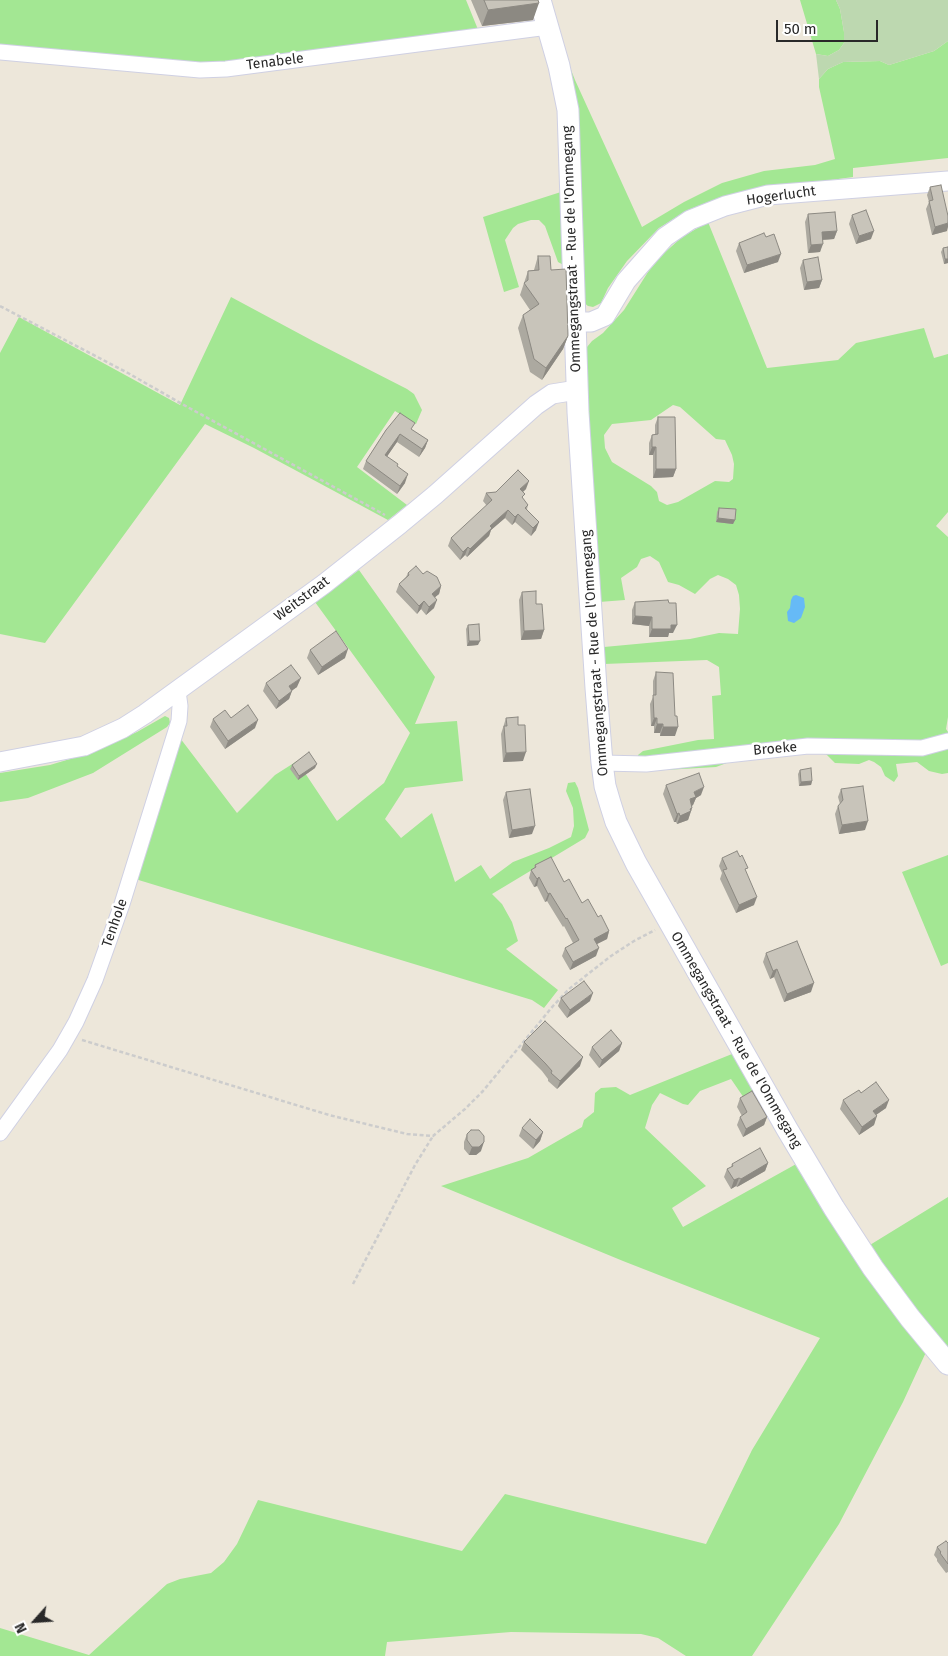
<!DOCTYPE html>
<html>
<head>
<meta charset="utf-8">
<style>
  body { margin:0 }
  #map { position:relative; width:948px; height:1656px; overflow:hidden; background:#ede7da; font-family:"Fira Sans",sans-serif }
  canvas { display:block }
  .north { position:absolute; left:10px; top:1596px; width:50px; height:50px; -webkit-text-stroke:4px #fff; paint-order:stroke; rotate:244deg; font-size:14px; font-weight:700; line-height:20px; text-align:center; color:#292929 }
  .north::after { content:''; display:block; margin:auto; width:18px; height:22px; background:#292929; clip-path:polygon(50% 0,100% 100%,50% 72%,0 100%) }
  .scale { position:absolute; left:776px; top:20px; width:102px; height:22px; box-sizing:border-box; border:2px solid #292929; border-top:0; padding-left:6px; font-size:15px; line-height:18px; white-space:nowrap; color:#292929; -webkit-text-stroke:4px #fff; paint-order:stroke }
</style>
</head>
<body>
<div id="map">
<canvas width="948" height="1656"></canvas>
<div class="north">N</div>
<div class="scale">50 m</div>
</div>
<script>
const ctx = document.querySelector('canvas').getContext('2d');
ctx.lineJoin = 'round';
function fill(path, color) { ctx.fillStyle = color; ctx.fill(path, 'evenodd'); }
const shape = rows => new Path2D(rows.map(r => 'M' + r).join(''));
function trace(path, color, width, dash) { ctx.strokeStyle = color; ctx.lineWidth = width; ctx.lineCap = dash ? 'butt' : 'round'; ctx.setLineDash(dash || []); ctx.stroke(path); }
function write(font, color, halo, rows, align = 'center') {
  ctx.font = font + ' "Fira Sans",sans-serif'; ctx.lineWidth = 5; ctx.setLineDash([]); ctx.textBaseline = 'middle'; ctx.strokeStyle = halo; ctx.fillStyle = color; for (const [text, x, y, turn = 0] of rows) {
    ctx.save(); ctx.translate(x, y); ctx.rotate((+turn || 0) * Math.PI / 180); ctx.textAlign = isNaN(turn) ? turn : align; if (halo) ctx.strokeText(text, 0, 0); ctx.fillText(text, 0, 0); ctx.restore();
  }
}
const green = shape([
  [0,0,466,0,479,32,253,61,194,65,0,47],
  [800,0,836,0,840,9,844,32,844,43,839,50,828,56,816,54],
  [558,37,575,80,642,227,684,202,722,183,764,171,815,165,835,159,819,87,819,79,828,69,843,62,880,61,889,65,934,51,948,41,948,158,853,168,853,177,750,191,719,198,688,210,659,228,627,261,608,288,601,303,593,307,588,306,582,301],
  [564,191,567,267,558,262,545,226,539,220,531,220,518,224,513,228,505,240,519,287,504,292,483,217],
  [708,222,767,368,838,360,856,343,924,328,934,358,948,354,948,512,936,526,948,537,948,717,946,729,948,732,948,773,942,774,929,771,917,762,896,764,898,776,894,782,885,776,881,767,874,762,869,760,859,764,835,763,826,754,822,742,732,761,716,767,648,771,636,769,638,755,643,751,698,740,714,739,712,696,721,695,719,667,707,660,604,664,604,647,690,639,719,633,738,634,740,609,739,595,736,585,728,579,718,575,710,579,695,594,679,585,668,582,659,562,650,556,641,559,637,567,621,578,625,600,599,602,582,353,592,341,603,333,624,310,648,272,661,256,682,237],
  [673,405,680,407,716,439,725,440,732,455,734,464,733,479,729,482,715,481,678,502,667,505,659,501,657,492,651,486,612,462,605,448,604,435,612,424,651,420],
  [231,297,313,341,407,389,414,394,422,410,416,424,395,411,357,467,407,505,388,520,254,448,205,424,45,643,0,634,0,353,19,317,180,405],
  [359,570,435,677,415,724,457,721,463,781,405,788,385,819,401,838,432,813,455,882,481,865,490,879,513,862,549,848,571,837,574,826,573,808,566,791,568,783,575,782,578,788,589,830,585,838,492,894,502,904,512,922,518,941,506,949,558,990,544,1008,532,1000,132,878,180,738,237,813,275,775,297,761,337,821,384,783,410,733,315,602],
  [165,716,169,718,170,723,167,727,93,773,28,798,0,802,0,773,50,765,90,753,137,732],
  [948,855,948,963,941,966,902,872],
  [732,1054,754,1092,744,1098,731,1079,700,1091,688,1105,683,1104,660,1093,652,1105,645,1128,706,1186,672,1208,683,1227,798,1163,927,1350,903,1402,839,1524,752,1656,686,1656,658,1638,641,1634,511,1632,387,1642,385,1656,0,1656,0,1628,89,1655,167,1584,180,1579,211,1573,224,1562,237,1544,258,1500,462,1551,505,1494,706,1544,752,1450,820,1338,623,1261,441,1186,528,1158,582,1127,584,1120,594,1112,595,1093,601,1088,616,1087,630,1095],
  [948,1197,948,1359,865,1248]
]);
const cemetery = shape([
  [836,0,948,0,948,41,934,51,889,65,880,61,843,62,828,69,819,79,816,54,828,56,839,50,844,43,844,32,840,9]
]);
const water = shape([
  [796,595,804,598,805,607,801,618,794,623,788,621,787,612,790,608,791,600,793,596]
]);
const path = shape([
  [0,306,128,373,182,404,385,515],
  [82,1040,329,1115,407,1134,433,1136,465,1109,483,1091,553,1006,569,989,611,956,634,941,655,930],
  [353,1284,415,1165,433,1136]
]);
const minor = shape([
  [0,52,200,70,226,69,548,27],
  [602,763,646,764,808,746,922,748,948,741],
  [0,1133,60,1050,76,1022,95,980,122,904,179,721,180,706,178,691]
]);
const tertiary = shape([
  [574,322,591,322,605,316,626,281,665,237,690,220,725,206,768,195,948,181],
  [0,762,84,746,123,728,145,714,324,584,400,524,435,495,536,405,552,394,577,390]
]);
const secondary = shape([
  [540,0,559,66,568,110,578,412,596,688,602,763,605,786,610,803,616,822,636,863,787,1129,834,1208,873,1268,910,1318,948,1364]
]);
const wall = shape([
  [471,0,538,0,533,20,482,26],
  [930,187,947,231,932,235,926,209,929,202,927,195],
  [808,214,837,231,834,239,823,240,820,252,808,253,805,222],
  [852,215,871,239,856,244,849,224],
  [739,243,778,262,744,273,736,251],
  [948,247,948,263,944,264,941,252,943,248],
  [538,256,551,270,568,336,563,349,542,380,530,372,518,328,523,315,530,310,520,295,528,271,534,270],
  [803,260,822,280,819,288,804,290,800,268],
  [658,417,676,469,673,477,653,478,653,455,649,455,649,443,652,435,655,434,655,425],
  [386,430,412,430,428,440,425,448,419,457,397,442,387,456,397,467,405,483,397,494,363,469,366,461],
  [526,489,523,492,523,499,528,505,527,509,536,530,531,536,515,522,512,525,505,518,491,530,489,536,467,557,465,555,460,560,448,546,451,538,487,506,483,501,486,493],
  [719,508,735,520,733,524,716,522,717,512],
  [408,573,423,574,441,586,439,594,435,597,434,608,426,615,421,609,417,614,396,592,399,584,406,577],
  [522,592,536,604,544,630,541,639,521,640,519,600],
  [635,602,673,633,669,633,668,637,649,637,649,626,632,624,632,610],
  [468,625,478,645,467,646,466,629],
  [310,650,345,658,318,675,307,658],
  [656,672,675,736,660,736,660,733,654,733,654,726,651,726,650,704,653,697,653,681],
  [266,683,297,687,292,690,289,699,276,709,263,691],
  [231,718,255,728,225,749,210,727,213,719],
  [506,718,518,725,523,761,503,762,501,734],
  [292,765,315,768,298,780,290,769],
  [800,770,812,781,811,785,799,786,798,774],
  [666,785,701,795,696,798,693,805,692,806,692,808,688,820,677,824,676,822,674,822,663,794],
  [841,789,865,830,839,834,835,814,838,806,840,804,838,797],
  [506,792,532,834,509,838,503,800],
  [722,858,746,872,754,905,736,913,720,879,722,873,719,866],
  [535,865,564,882,582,903,598,917,609,931,607,939,597,944,596,956,570,970,562,956,565,948,573,943,564,926,563,927,547,901,545,902,537,886,534,887,529,878,531,870,534,868],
  [766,953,811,992,784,1002,774,977,770,979,763,962],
  [561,998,590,1001,567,1018,558,1006],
  [524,1042,580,1066,557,1089,548,1081,548,1079,542,1071,521,1050],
  [622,1043,619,1051,599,1068,589,1055,592,1047],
  [740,1098,767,1117,764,1125,743,1137,737,1125,740,1117,742,1116,737,1107],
  [843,1100,886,1108,876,1115,874,1125,859,1135,840,1109],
  [522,1128,543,1132,540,1141,533,1149,519,1136],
  [467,1134,481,1151,476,1155,469,1155,464,1149,464,1142],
  [768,1163,765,1171,737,1187,736,1186,731,1189,724,1177,727,1169,731,1167,732,1164],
  [948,1543,948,1572,946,1573,937,1561,937,1559,934,1555,937,1547]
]);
const shadedWall = shape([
  [539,3,533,20,482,26,488,10],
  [948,223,948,227,947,231,932,235,935,227],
  [837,231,834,239,819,240,822,232],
  [874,231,871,239,856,244,859,236],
  [823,244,820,252,808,253,811,245],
  [781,254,778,262,744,273,747,265],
  [945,259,948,259,948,263,944,264],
  [822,280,819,288,804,290,807,282],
  [568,336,563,349,542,380,546,368],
  [400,434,397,442,382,464,385,455],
  [428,440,425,448,419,457,422,449],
  [652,447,656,447,653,455,649,455],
  [656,469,676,469,673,477,653,478],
  [408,474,405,483,397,494,400,486],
  [529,481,526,489,517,497,520,489],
  [508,510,505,518,491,530,489,536,467,557,470,549,490,526],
  [518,514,515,522,512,525,515,517],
  [718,518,735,520,733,524,716,522],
  [539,522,536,530,531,536,533,528],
  [468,547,465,555,460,560,463,552],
  [441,586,439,594,429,602,432,594],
  [437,600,434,608,426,615,429,607],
  [424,601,421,609,417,614,419,606],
  [635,616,652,617,649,626,632,624],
  [671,625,677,625,673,633,669,633,668,637,649,637,652,629],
  [544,630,541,639,521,640,524,631],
  [469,641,480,641,478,645,467,646],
  [348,649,345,658,318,675,322,667],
  [301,678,297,687,286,695,289,686],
  [292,691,289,699,276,709,279,701],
  [654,718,657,718,654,726,651,726],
  [258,720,255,728,225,749,228,741],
  [657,724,663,724,660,733,654,733],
  [663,727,678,727,675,736,660,736],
  [526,752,523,761,503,762,506,753],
  [317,764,315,768,298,780,299,776],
  [812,781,811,785,799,786,801,782],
  [704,787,701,795,696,798,693,805,687,808,694,792],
  [692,808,688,820,677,824,680,816],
  [679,813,676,822,674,822,677,814],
  [868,821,865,830,839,834,842,825],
  [535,826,532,834,509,838,512,830],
  [539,877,537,886,534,887,537,879],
  [550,893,547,901,545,902,548,894],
  [757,897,754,905,736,913,739,905],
  [609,931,607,939,591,947,594,939],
  [599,948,596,956,570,970,573,962],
  [777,969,774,977,770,979,773,971],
  [814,983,811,992,784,1002,787,994],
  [593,993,590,1001,567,1018,570,1010],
  [622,1043,619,1051,599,1068,602,1060],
  [583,1057,580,1066,557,1089,560,1081],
  [889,1100,886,1108,870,1119,873,1111],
  [877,1116,874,1125,859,1135,862,1127],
  [767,1117,764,1125,743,1137,746,1129],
  [543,1132,540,1141,533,1149,536,1140],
  [484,1142,481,1151,476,1155,469,1155,472,1147],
  [768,1163,765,1171,737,1187,741,1179],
  [739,1178,736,1186,731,1189,734,1180]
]);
const building = shape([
  [484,0,538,0,539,3,488,10,484,0],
  [941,185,948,216,948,223,935,227,929,201,933,200,930,187,941,185],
  [866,210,874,231,859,236,852,215,866,210],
  [835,212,837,231,822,232,823,244,811,245,808,214,835,212],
  [764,233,766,237,774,234,781,254,747,265,739,243,764,233],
  [948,247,948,259,945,259,943,248,948,247],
  [538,256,550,256,551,270,566,269,568,336,546,368,534,359,523,315,539,304,524,283,528,280,528,271,539,270,538,256],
  [818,257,822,280,807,282,803,260,818,257],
  [400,413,415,423,411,429,428,440,422,449,400,434,385,455,398,464,397,466,408,474,400,486,366,461,386,430,400,413],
  [658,417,675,417,676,469,656,469,656,447,652,447,652,435,658,434,658,417],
  [518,470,529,481,520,489,525,494,522,497,528,505,525,508,539,522,533,528,518,514,515,517,508,510,490,526,492,528,470,549,468,547,463,552,451,538,492,500,486,493,496,492,518,470],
  [719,508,736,509,735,520,718,518,719,508],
  [416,566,423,574,427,571,437,577,441,586,432,594,437,600,429,607,424,601,419,606,399,584,409,575,408,573,416,566],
  [536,591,536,604,542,604,544,630,524,631,522,592,536,591],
  [668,600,669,603,676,603,677,625,671,625,671,629,652,629,652,617,635,616,635,602,668,600],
  [479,624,480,641,469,641,468,625,479,624],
  [336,631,348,649,322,667,310,650,336,631],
  [291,665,301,678,289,686,292,691,279,701,266,683,291,665],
  [656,672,673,673,675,716,677,716,678,727,663,727,663,724,657,724,657,718,654,718,653,695,656,695,656,672],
  [248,705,258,720,228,741,213,719,225,710,231,718,248,705],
  [518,717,518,725,525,725,526,752,506,753,504,726,507,726,506,718,518,717],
  [309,752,317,764,299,776,292,765,309,752],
  [811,768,812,781,801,782,800,770,811,768],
  [699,773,704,787,694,792,696,797,690,799,692,808,690,809,691,811,680,816,679,813,677,814,666,785,699,773],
  [863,786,868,821,842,825,838,806,843,800,841,789,863,786],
  [530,789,535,826,512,830,506,792,530,789],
  [737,851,740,857,742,855,748,868,745,869,757,897,739,905,723,870,727,869,722,858,737,851],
  [551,857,564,882,569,879,582,903,588,899,598,917,601,915,609,931,594,939,599,948,573,962,565,948,579,940,567,918,566,919,550,893,548,894,539,877,537,879,531,870,536,867,535,865,551,857],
  [797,941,814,983,787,994,777,969,773,971,766,953,797,941],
  [584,981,593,993,570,1010,561,998,584,981],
  [545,1021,583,1057,560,1081,551,1073,552,1071,545,1063,524,1042,545,1021],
  [611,1030,622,1043,602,1060,592,1047,611,1030],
  [876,1082,889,1100,873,1111,877,1116,862,1127,843,1100,859,1090,861,1093,876,1082],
  [752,1091,767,1117,746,1129,740,1117,747,1112,740,1098,752,1091],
  [530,1119,543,1132,536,1140,522,1128,530,1119],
  [471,1130,479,1130,484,1136,484,1142,479,1147,472,1147,467,1140,467,1134,471,1130],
  [760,1148,768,1163,741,1179,739,1178,734,1180,727,1169,733,1166,732,1164,760,1148],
  [946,1541,948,1543,948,1564,940,1553,941,1552,937,1547,946,1541]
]);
const streetNames = [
  ["Tenabele",275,62,-7],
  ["Hogerlucht",781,196,-8],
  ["Ommegangstraat - Rue de l'Ommegang",572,249,-92],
  ["Weitstraat",302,599,-37],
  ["Ommegangstraat - Rue de l'Ommegang",595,653,-94],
  ["Broeke",775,749,-5],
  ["Tenhole",115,923,-71],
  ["Ommegangstraat - Rue de l'Ommegang",736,1040,60]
];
fill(green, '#a3e793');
fill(cemetery, '#bdd8b0');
fill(water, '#66baf6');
trace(minor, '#cfd0e3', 17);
trace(tertiary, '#cfd0e3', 21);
trace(secondary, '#cfd0e3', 23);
trace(path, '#ccc', 2.5, [4, 2.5]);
trace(minor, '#fff', 15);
trace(tertiary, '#fff', 19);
trace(secondary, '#fff', 21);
fill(wall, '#aca9a0');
fill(shadedWall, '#8c8982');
fill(building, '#c8c4ba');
trace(building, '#8c8982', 1);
write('14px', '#292929', '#fff', streetNames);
</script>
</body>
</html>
